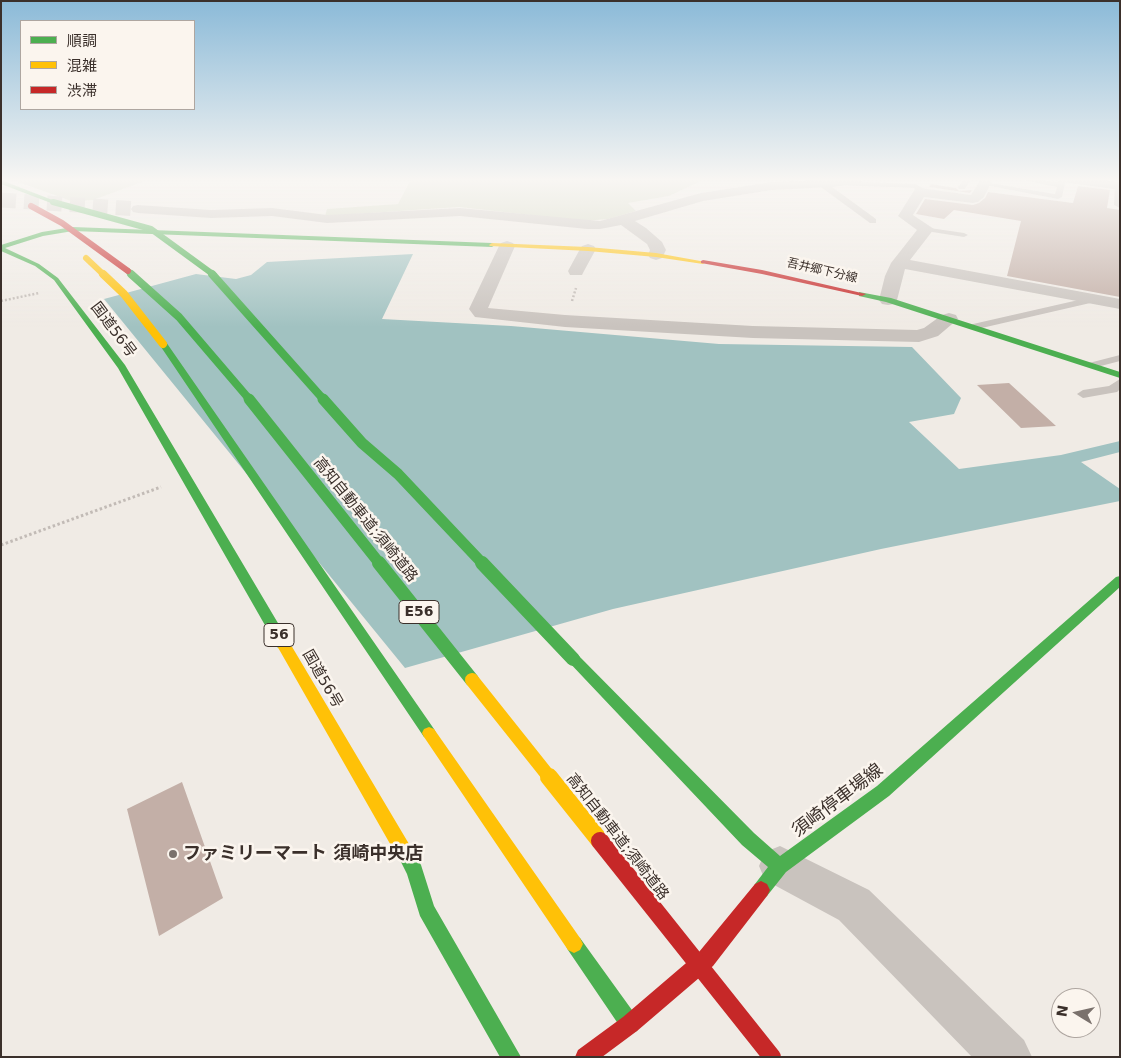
<!DOCTYPE html>
<html>
<head>
<meta charset="utf-8">
<style>
  body { margin:0 }
  #map { position:relative; width:1121px; height:1058px; overflow:hidden; background:#f0ebe5; font-family:"DejaVu Sans","Noto Sans JP",sans-serif }
  canvas { display:block }
  .frame { position:absolute; inset:0; border:2px solid #3b302b; pointer-events:none }
  .legend { position:absolute; left:20px; top:20px; width:175px; height:90px; box-sizing:border-box; background:#fbf5ee; border:1px solid #aea6a0; margin:0; padding:6px 9px; list-style:none; font-size:15px; color:#3b302b }
  .legend li { display:flex; align-items:center; gap:10px; height:25px }
  .legend b { width:25px; border:1px solid #aea6a0 }
  .north { position:absolute; left:1051px; top:988px; width:50px; height:50px; box-sizing:border-box; background:#fbf5ee; border:1px solid #aea6a0; border-radius:50%; rotate:279deg; font-size:14px; font-weight:700; line-height:20px; text-align:center; color:#3b302b }
  .north::after { content:''; display:block; margin:auto; width:18px; height:22px; background:#7a716c; clip-path:polygon(50% 0,100% 100%,50% 72%,0 100%) }
</style>
</head>
<body>
<div id="map">
<canvas width="1121" height="1058"></canvas>
<div class="frame"></div>
<ul class="legend">
<li><b style="height:6px;background:#4caf50"></b>順調</li>
<li><b style="height:6px;background:#ffc107"></b>混雑</li>
<li><b style="height:6px;background:#c62828"></b>渋滞</li>
</ul>
<div class="north">N</div>
</div>
<script>
const ctx = document.querySelector('canvas').getContext('2d');
ctx.lineJoin = 'round';
function fill(path, color) { ctx.fillStyle = color; ctx.fill(path, 'evenodd'); }
const shape = rows => new Path2D(rows.map(r => 'M' + r).join(''));
function trace(path, color, width, dash) { ctx.strokeStyle = color; ctx.lineWidth = width; ctx.lineCap = dash ? 'butt' : 'round'; ctx.setLineDash(dash || []); ctx.stroke(path); }
function write(font, color, halo, rows, align = 'center') {
  ctx.font = font + ' "DejaVu Sans","Noto Sans JP",sans-serif'; ctx.lineWidth = 5; ctx.setLineDash([]); ctx.textBaseline = 'middle'; ctx.strokeStyle = halo; ctx.fillStyle = color; for (const [text, x, y, turn = 0] of rows) {
    ctx.save(); ctx.translate(x, y); ctx.rotate((+turn || 0) * Math.PI / 180); ctx.textAlign = isNaN(turn) ? turn : align; if (halo) ctx.strokeText(text, 0, 0); ctx.fillText(text, 0, 0); ctx.restore();
  }
}
const green = shape([
  [10,179,150,179,93,200,71,201],
  [411,179,705,179,669,196,628,203,636,211,608,219,584,221,459,207,325,216,327,209,398,204]
]);
const water = shape([
  [413,254,382,319,511,326,719,344,912,347,961,398,954,414,909,422,959,469,1061,455,1120,441,1120,452,1081,462,1120,489,1120,501,881,549,613,609,405,668,104,299,196,274,236,279,251,275,267,262]
]);
const building = shape([
  [931,184,956,188,959,191,972,190,970,193,929,187],
  [1078,186,1110,190,1107,208,1120,210,1120,297,1007,276,1021,221,954,210,944,219,916,214,925,199,973,205,979,203,985,198,988,192,1073,203],
  [1009,383,1056,426,1021,428,977,385],
  [182,782,223,898,159,936,127,809]
]);
const streetTunnel = shape([
  [1,200,138,209]
]);
const pathFar1 = shape([
  [1,301,39,293],
  [572,301,576,288]
]);
const path = shape([
  [1,545,161,487]
]);
const lane = shape([
  [964,179,971,179,965,189,959,189,958,187,964,179],
  [1018,179,1034,179,1058,182,1059,179,1066,179,1062,197,1058,199,980,184,984,182,1055,194,1057,187,1018,179],
  [818,181,824,181,876,219,876,223,870,223,818,185,818,181],
  [830,181,915,184,925,189,923,194,920,194,914,188,833,185,830,185,830,181],
  [1115,183,1120,183,1120,208,1114,205,1115,183],
  [923,227,964,233,968,235,964,237,926,231,922,229,923,227],
  [1096,296,1099,297,1099,301,973,330,968,327,973,324,1096,296],
  [1120,355,1120,361,1093,368,1087,365,1089,363,1120,355],
  [1120,379,1120,389,1117,392,1083,398,1077,394,1083,390,1109,386,1120,379]
]);
const street = shape([
  [835,179,862,179,861,182,833,187,772,190,703,201,635,221,646,228,662,242,666,250,662,258,656,260,650,258,648,255,650,250,647,244,621,225,600,229,587,229,460,216,327,223,272,216,211,218,138,213,133,212,131,209,133,206,138,205,211,210,272,208,327,215,460,208,600,221,701,193,772,182,835,179],
  [981,179,993,179,984,197,978,202,973,203,924,197,913,215,934,229,910,260,1120,299,1120,309,905,269,897,300,894,304,888,305,882,304,879,300,885,276,891,263,917,230,898,216,915,189,920,188,971,195,981,179],
  [1064,179,1097,179,1120,182,1120,190,1070,183,1065,182,1064,179],
  [507,241,513,243,515,246,488,308,565,315,753,326,917,330,924,328,942,315,949,313,956,315,958,319,938,336,919,342,753,338,565,327,475,317,469,309,499,246,501,243,507,241],
  [588,244,594,246,596,249,584,271,582,275,570,275,568,271,580,249,582,246,588,244],
  [780,846,869,890,1024,1040,1032,1057,972,1057,839,920,765,880,759,866,765,852,780,846]
]);
const fast = shape([
  [1,180,55,201,56,202,51,203,1,184,1,180],
  [73,227,492,243,495,245,492,247,73,231,43,236,5,248,39,264,58,278,125,365,288,640,290,644,288,648,283,649,278,648,118,368,54,280,35,266,1,251,1,245,42,232,73,227],
  [859,292,891,298,1120,372,1120,378,886,302,859,296,859,292],
  [160,342,166,342,434,729,436,733,434,737,429,739,424,737,159,344,160,342],
  [1120,576,1120,587,889,796,786,872,767,896,761,899,755,896,752,890,755,884,768,867,742,845,566,659,568,655,573,654,578,655,754,833,780,856,877,786,1116,577,1120,576],
  [403,842,409,844,421,865,434,906,521,1057,500,1057,420,916,407,874,395,850,397,844,403,842],
  [574,935,580,938,637,1017,640,1024,637,1031,630,1034,623,1031,568,950,565,944,568,938,574,935]
]);
const slow = shape([
  [492,243,588,247,656,253,706,262,703,264,656,257,588,251,490,246,489,245,492,243],
  [283,639,288,640,409,844,411,850,409,856,403,858,397,856,276,644,278,640,283,639],
  [429,727,434,729,580,938,583,944,580,950,574,953,568,950,424,737,422,733,424,729,429,727]
]);
const jam = shape([
  [703,260,762,270,866,294,862,296,762,274,701,263,701,261,703,260],
  [761,881,767,884,770,890,767,896,713,966,637,1031,602,1057,575,1057,578,1050,623,1017,699,952,755,884,761,881]
]);
const fastBridgeFar3 = shape([
  [53,202,151,229,214,275],
  [128,271,133,275]
]);
const fastBridgeFar2 = shape([
  [131,274,179,317,250,400],
  [212,274,324,400]
]);
const fastBridgeFar1 = shape([
  [249,399,380,564],
  [323,399,362,443,398,474,483,564]
]);
const fastBridge = shape([
  [379,563,472,680],
  [482,563,573,659]
]);
const slowBridgeFar3 = shape([
  [86,258,104,275]
]);
const slowBridgeFar2 = shape([
  [103,274,124,294,163,344]
]);
const slowBridgeFar1 = shape([
  [472,680,550,778]
]);
const slowBridge = shape([
  [549,777,600,841]
]);
const jamBridgeFar1 = shape([
  [31,206,62,223,128,271]
]);
const jamBridge = shape([
  [600,841,772,1057]
]);
const markers = [
  [173,854,5,"#7a716c"]
];
const farStreetnames = [
  ["吾井郷下分線",822,271,13]
];
const shields = [
  [419,612,40],
  [279,635,30]
];
const shieldNames = [
  ["E56",419,612],
  ["56",279,635]
];
const streetNames = [
  ["国道56号",113,330,53],
  ["高知自動車道;須崎道路",365,520,51],
  ["国道56号",322,679,60],
  ["高知自動車道;須崎道路",617,837,52]
];
const nearStreetnames = [
  ["須崎停車場線",838,801,-37]
];
const nearPoinames = [
  ["ファミリーマート 須崎中央店",183,854]
];
fill(green, '#d1d6bf');
fill(water, '#a1c2c1');
fill(building, '#c3afa7');
trace(streetTunnel, '#ccc6c0', 15, [15, 8]);
trace(pathFar1, '#c2bbb6', 2.5, [2, 2]);
trace(path, '#c2bbb6', 3, [2.5, 2.5]);
fill(lane, '#c9c3be');
fill(street, '#c9c3be');
fill(fast, '#4caf50');
fill(slow, '#ffc107');
fill(jam, '#c62828');
trace(fastBridgeFar3, '#4caf50', 6);
trace(fastBridgeFar2, '#4caf50', 8);
trace(fastBridgeFar1, '#4caf50', 11);
trace(fastBridge, '#4caf50', 14);
trace(slowBridgeFar3, '#ffc107', 6);
trace(slowBridgeFar2, '#ffc107', 8);
trace(slowBridgeFar1, '#ffc107', 14);
trace(slowBridge, '#ffc107', 18);
trace(jamBridgeFar1, '#c62828', 6);
trace(jamBridge, '#c62828', 18);
const sky = ctx.createLinearGradient(0, 0, 0, 327);
sky.addColorStop(0, '#8bbad8');
sky.addColorStop(0.55, '#f8f6f3');
sky.addColorStop(1, '#f8f6f300');
ctx.fillStyle = sky;
ctx.fillRect(0, 0, 1121, 327);
for (const [x, y, r, color] of markers) { const dot = new Path2D(); dot.arc(x, y, r, 0, 2 * Math.PI); ctx.fillStyle = color; ctx.fill(dot); trace(dot, '#fbf5ee', 2); }
write('12px', '#3b302b', '#fbf5ee', farStreetnames);
for (const [x, y, w] of shields) { const box = new Path2D(); box.roundRect(x - w / 2, y - 11.5, w, 23, 4); ctx.fillStyle = '#fbf5ee'; ctx.fill(box); trace(box, '#3b302b', 1); }
write('bold 14px', '#3b302b', null, shieldNames);
write('15px', '#3b302b', '#fbf5ee', streetNames);
write('18px', '#3b302b', '#fbf5ee', nearStreetnames);
write('bold 18px', '#3b302b', '#fbf5ee', nearPoinames, 'left');
</script>
</body>
</html>
